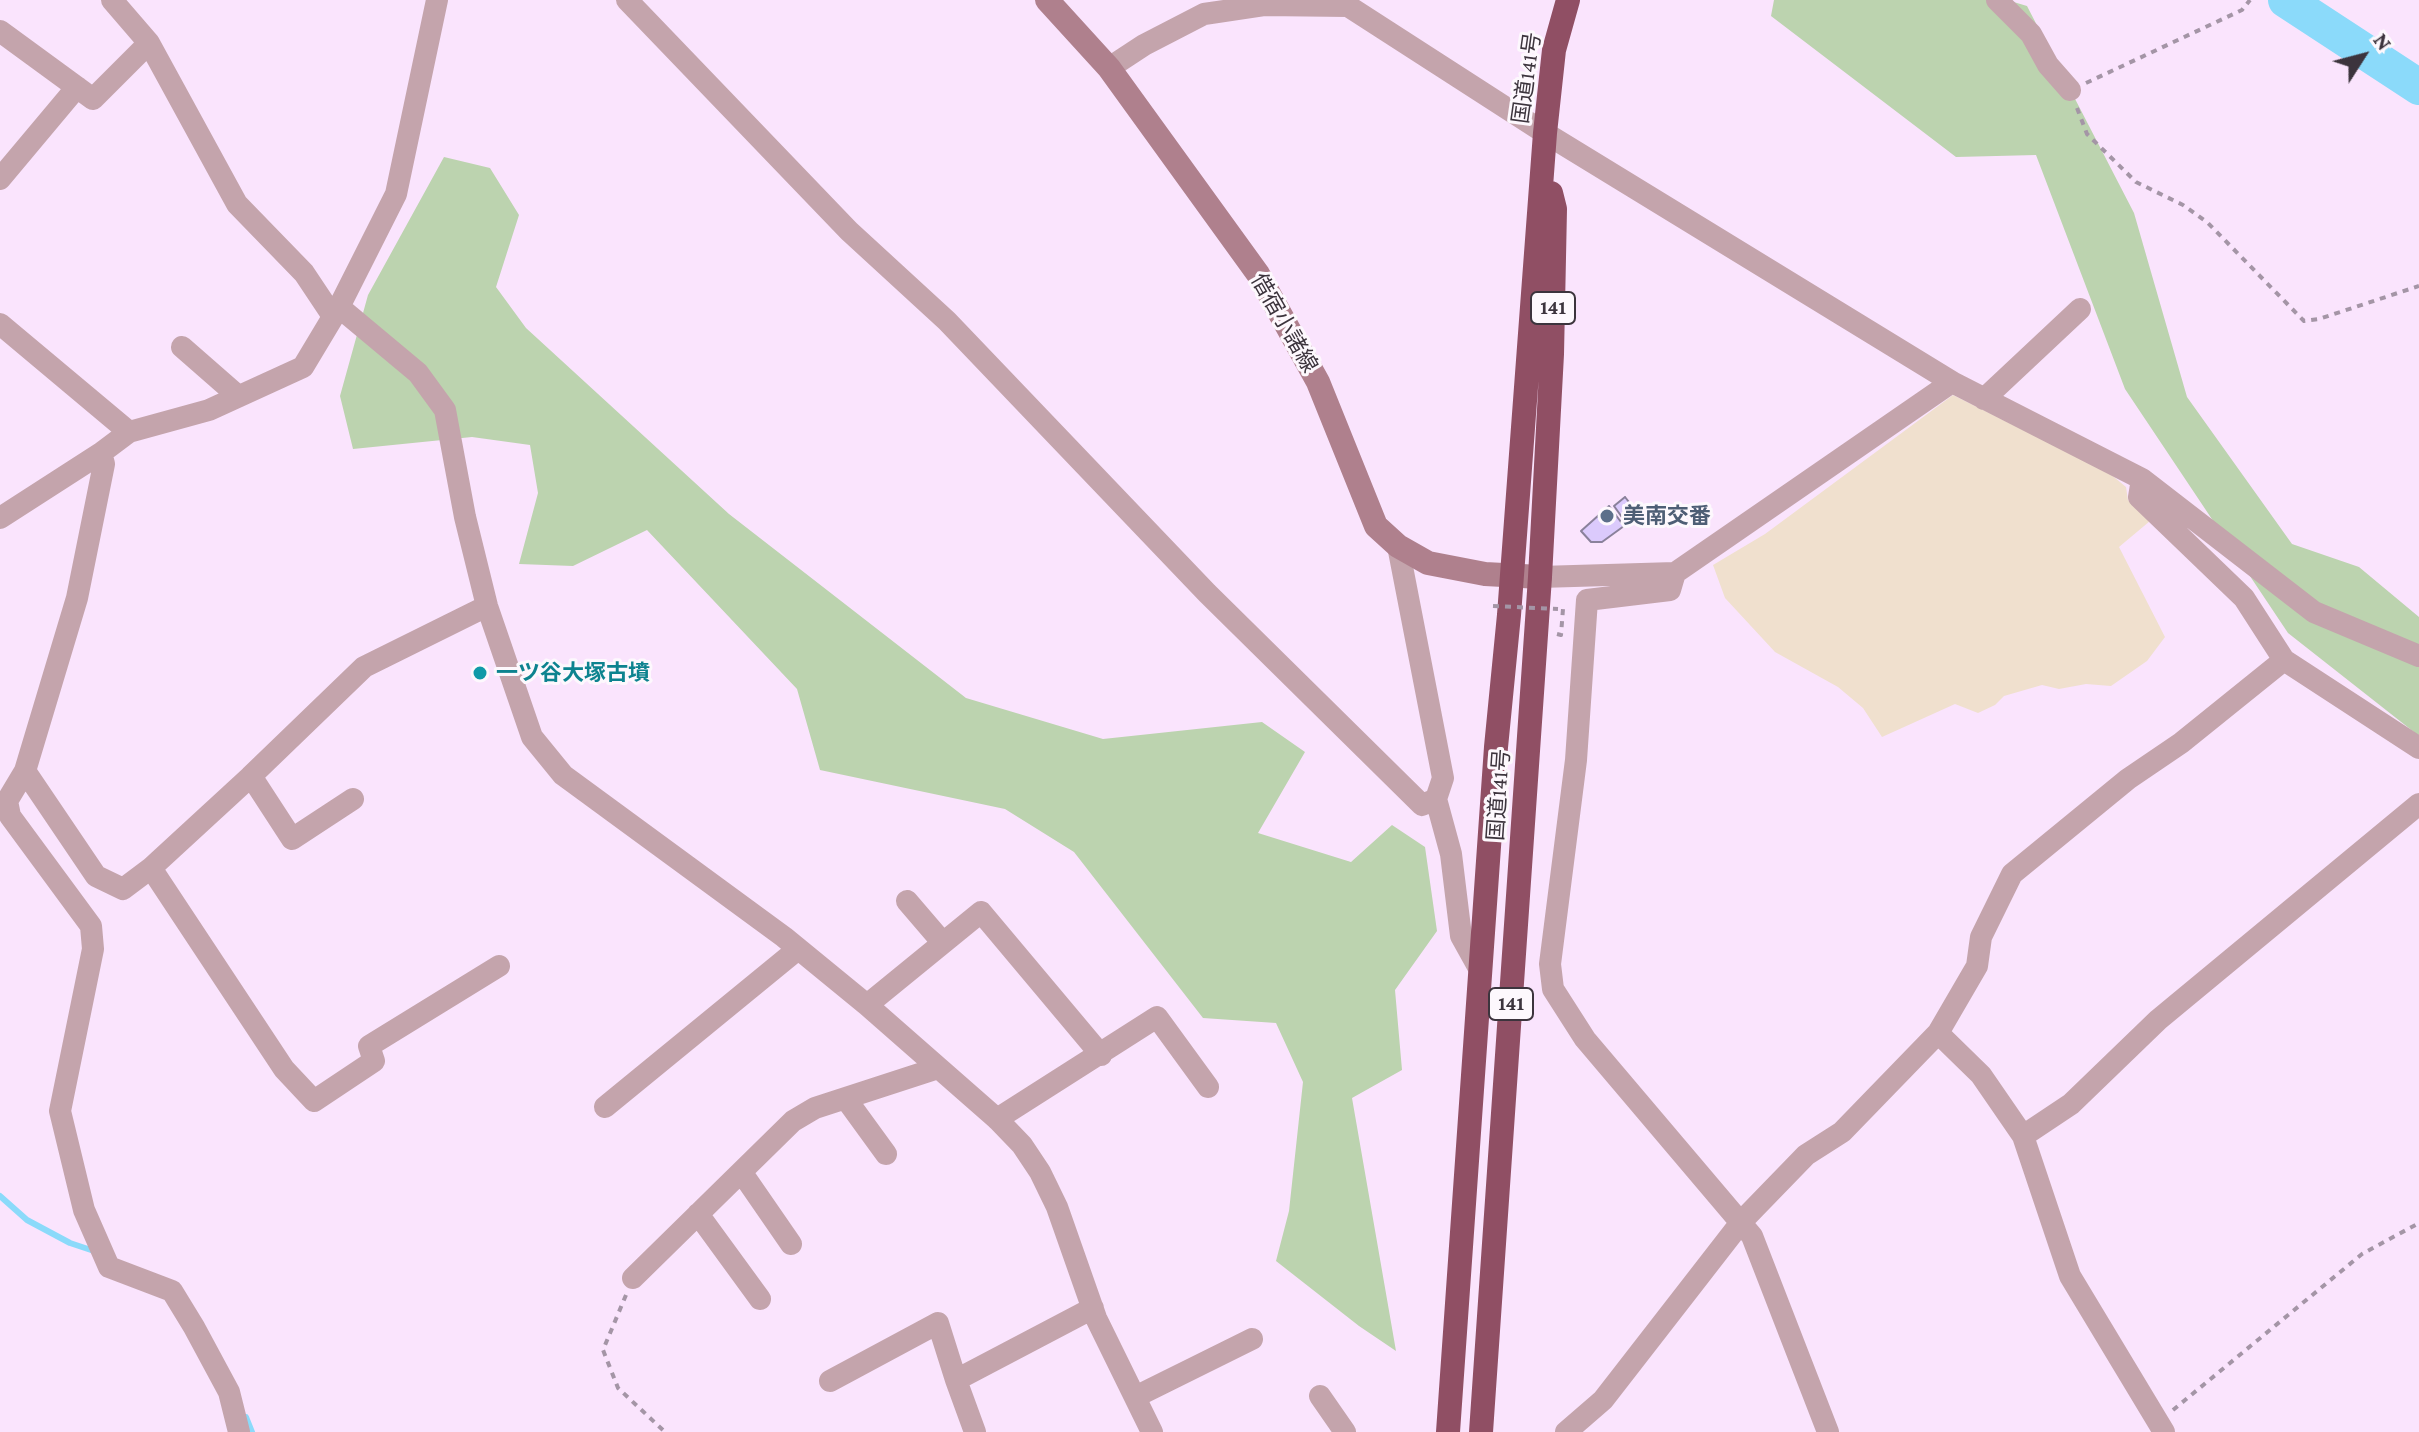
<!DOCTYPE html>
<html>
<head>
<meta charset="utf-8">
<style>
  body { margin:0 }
  #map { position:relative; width:2419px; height:1432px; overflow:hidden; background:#fae4fd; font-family:"Crimson Pro",serif }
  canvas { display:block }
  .north { position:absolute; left:2323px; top:16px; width:80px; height:80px; -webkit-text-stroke:6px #fdf8fd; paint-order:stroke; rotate:54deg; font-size:22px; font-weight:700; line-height:32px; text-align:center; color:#3c343d }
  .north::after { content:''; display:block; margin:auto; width:28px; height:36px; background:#3c343d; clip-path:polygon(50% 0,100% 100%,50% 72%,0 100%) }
</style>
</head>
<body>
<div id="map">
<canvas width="2419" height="1432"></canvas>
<div class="north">N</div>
</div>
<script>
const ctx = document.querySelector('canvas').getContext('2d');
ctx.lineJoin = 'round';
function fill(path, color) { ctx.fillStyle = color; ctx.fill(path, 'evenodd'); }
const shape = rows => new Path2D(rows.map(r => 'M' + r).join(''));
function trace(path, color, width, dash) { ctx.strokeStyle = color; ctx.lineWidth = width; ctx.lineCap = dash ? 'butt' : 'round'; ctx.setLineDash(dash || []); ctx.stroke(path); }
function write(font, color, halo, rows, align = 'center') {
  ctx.font = font + ' "Crimson Pro","Noto Sans JP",serif'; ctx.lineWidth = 6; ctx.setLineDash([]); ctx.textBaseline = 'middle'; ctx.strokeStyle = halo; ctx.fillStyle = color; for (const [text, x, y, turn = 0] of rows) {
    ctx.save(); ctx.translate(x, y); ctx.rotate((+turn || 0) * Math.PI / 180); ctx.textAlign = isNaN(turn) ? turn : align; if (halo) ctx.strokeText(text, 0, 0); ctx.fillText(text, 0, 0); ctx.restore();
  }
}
const commercial = shape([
  [1953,395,2108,472,2126,487,2128,500,2150,521,2119,547,2165,637,2147,661,2111,686,2086,684,2059,689,2042,685,2004,696,1995,705,1978,713,1955,704,1882,737,1863,708,1838,687,1775,652,1725,598,1713,565,1765,534]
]);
const green = shape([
  [1774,0,2007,0,2027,6,2134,213,2187,397,2292,544,2359,567,2419,617,2419,736,2288,633,2125,389,2036,155,1956,157,1771,16],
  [444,157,490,168,519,215,496,287,526,328,729,514,966,698,1103,739,1262,722,1305,752,1258,833,1351,862,1392,825,1425,847,1437,931,1395,990,1402,1070,1352,1098,1396,1351,1359,1326,1276,1261,1289,1211,1303,1082,1276,1023,1203,1018,1074,852,1005,809,820,770,797,689,647,530,573,566,519,564,538,493,530,445,472,437,353,449,340,396,368,295]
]);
const stream = shape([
  [0,1196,27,1220,70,1243,94,1251],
  [246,1417,252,1432]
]);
const river = shape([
  [2286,0,2419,87]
]);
const building = shape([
  [1625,497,1636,511,1624,520,1614,506,1625,497],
  [1609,506,1624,526,1602,542,1591,542,1581,531,1609,506]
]);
const path = shape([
  [2086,83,2242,10,2250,0],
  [2077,108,2087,134,2136,182,2183,205,2208,223,2304,321,2319,319,2419,286],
  [1557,634,1561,635,1563,609],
  [626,1295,603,1350,618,1388,665,1432],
  [2173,1410,2362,1254,2419,1223]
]);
const street = shape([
  [112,0,149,43,237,204,304,273,332,315],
  [627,0,849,231,947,321,1207,593,1422,805,1436,799,1443,778,1398,546],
  [1997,0,2031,34,2048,65,2070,90],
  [0,31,93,99,149,43],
  [1109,68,1144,45,1204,14,1264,5,1348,6,1545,133,1952,382],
  [0,179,77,87],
  [339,307,418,373,445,410,465,517,487,606,532,737,563,775,784,937,867,1005,997,1119,1022,1145,1040,1172,1057,1207,1096,1318,1152,1432],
  [0,324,129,432],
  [182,347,238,396],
  [1984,399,2080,309],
  [2142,479,2139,497,2244,598,2284,660,2419,748],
  [0,518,101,453],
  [1675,573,1670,590,1587,600,1576,760,1550,964,1553,989,1585,1039,1752,1236,1828,1432],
  [1540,577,1675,573,1952,382,2142,479,2314,612,2419,656],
  [25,771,96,876,123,889,151,868,251,776,364,667,487,606],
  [251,776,292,839,353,799],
  [1436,799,1451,854,1461,936,1481,972],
  [151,868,284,1069,314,1101,374,1061,369,1046,499,966],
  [907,901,943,943],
  [867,1005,981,912,1101,1055],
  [1938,1033,1981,1075,2023,1136,2070,1276,2164,1432],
  [846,1099,886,1154],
  [605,1107,798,949],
  [997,1119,1157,1017,1208,1087],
  [2023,1136,2071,1104,2158,1020,2419,804],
  [742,1173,791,1244],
  [698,1214,760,1299],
  [633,1278,793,1121,815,1108,938,1068],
  [830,1381,938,1323,956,1380],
  [1320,1396,1345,1432],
  [1135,1397,1252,1339],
  [239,1432,229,1392,194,1327,172,1291,109,1267,84,1210,60,1111,93,949,91,926,10,816,7,801,25,771,77,598,104,464,101,453,129,432,209,410,303,367,339,307,396,194,437,0],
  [975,1432,956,1380,1093,1308],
  [1566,1432,1603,1400,1742,1221,1806,1155,1842,1132,1938,1033,1977,966,1981,937,2012,874,2128,779,2181,743,2284,660]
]);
const secondary = shape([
  [1047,0,1109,68,1258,274,1318,382,1376,526,1398,546,1428,563,1485,574,1540,577]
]);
const highway = shape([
  [1448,1432,1496,747,1509,615,1545,133,1554,50,1568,0],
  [1481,1432,1540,577,1552,354,1555,209,1551,193]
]);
const pathBridge = shape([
  [1493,606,1558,609]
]);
const markers = [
  [1607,516,8,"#5c6f8a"],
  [480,673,8,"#0f9aa8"]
];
const shields = [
  [1553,308,44],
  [1511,1004,44]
];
const shieldNames = [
  ["141",1553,308],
  ["141",1511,1004]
];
const streetNames = [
  ["国道141号",1527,78,-82],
  ["借宿小諸線",1284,323,60],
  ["国道141号",1499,795,-86]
];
const serviceNames = [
  ["美南交番",1623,516]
];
const cultureNames = [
  ["一ツ谷大塚古墳",496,673]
];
fill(commercial, '#f0e0ce');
fill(green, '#bcd3af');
trace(stream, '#8bdafa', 6);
trace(river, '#8bdafa', 36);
fill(building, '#dbcafc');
trace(building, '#8a819b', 2);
trace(path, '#a495a6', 4, [6, 6]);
trace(street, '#c4a4ac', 22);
trace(secondary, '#af808d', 24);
trace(highway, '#904f64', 24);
trace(pathBridge, '#a495a6', 4, [6, 6]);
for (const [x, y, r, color] of markers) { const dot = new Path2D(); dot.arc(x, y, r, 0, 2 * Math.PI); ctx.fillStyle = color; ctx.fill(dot); trace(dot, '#fdf8fd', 3); }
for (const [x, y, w] of shields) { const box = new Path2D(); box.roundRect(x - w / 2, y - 16, w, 32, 6); ctx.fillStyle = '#fdf8fd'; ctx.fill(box); trace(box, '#3c343d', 2); }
write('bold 20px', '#3c343d', null, shieldNames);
write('22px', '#3c343d', '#fdf8fd', streetNames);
write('bold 22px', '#4e5e75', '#fdf8fd', serviceNames, 'left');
write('bold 22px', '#0d838f', '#fdf8fd', cultureNames, 'left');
</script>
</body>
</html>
